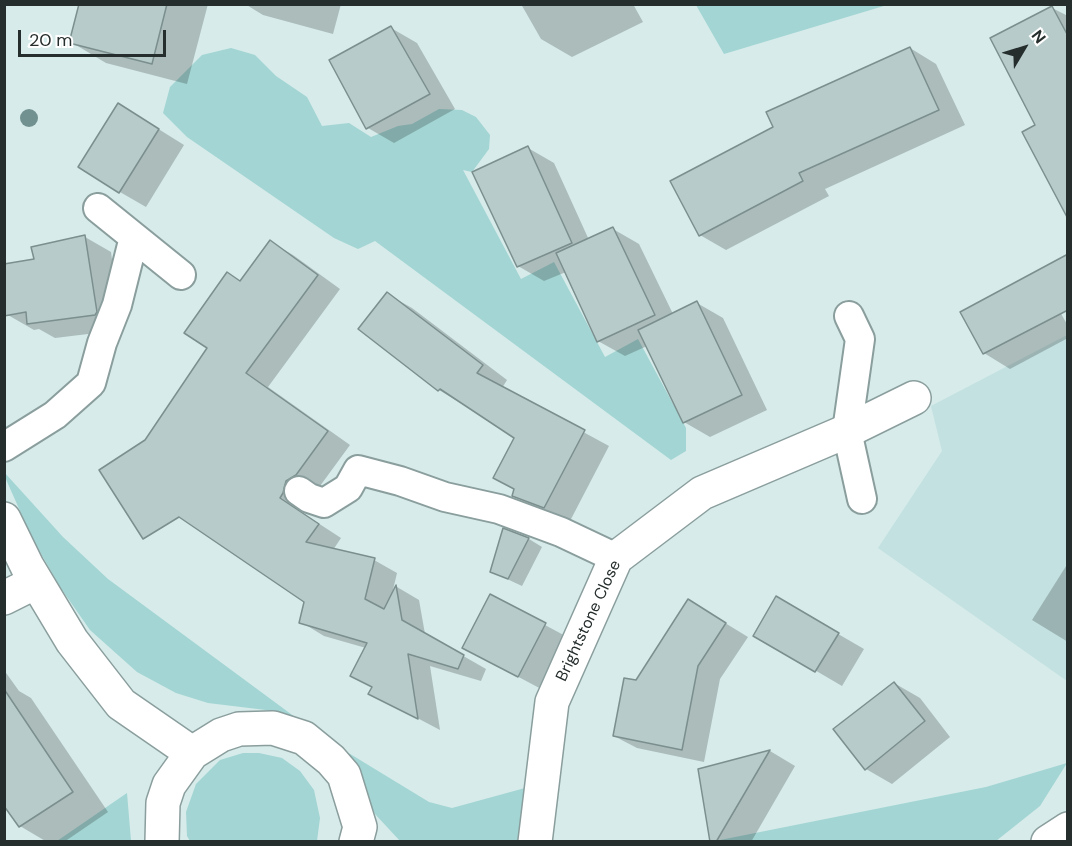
<!DOCTYPE html>
<html>
<head>
<meta charset="utf-8">
<style>
  body { margin:0 }
  #map { position:relative; width:1072px; height:846px; overflow:hidden; background:#d6ebea; font-family:"DM Sans",sans-serif }
  canvas { display:block }
  .frame { position:absolute; inset:0; border:6px solid #262e2d; pointer-events:none }
  .north { position:absolute; left:994px; top:18px; width:60px; height:60px; -webkit-text-stroke:4px #fff; paint-order:stroke; rotate:52deg; font-size:16px; font-weight:700; line-height:24px; text-align:center; color:#262e2d }
  .north::after { content:''; display:block; margin:auto; width:21px; height:27px; background:#262e2d; clip-path:polygon(50% 0,100% 100%,50% 72%,0 100%) }
  .scale { position:absolute; left:18px; top:30px; width:148px; height:27px; box-sizing:border-box; border:3px solid #262e2d; border-top:0; padding-left:8px; font-size:18px; line-height:21px; white-space:nowrap; color:#262e2d; -webkit-text-stroke:4px #fff; paint-order:stroke }
</style>
</head>
<body>
<div id="map">
<canvas width="1072" height="846"></canvas>
<div class="frame"></div>
<div class="north">N</div>
<div class="scale">20 m</div>
</div>
<script>
const ctx = document.querySelector('canvas').getContext('2d');
ctx.lineJoin = 'round';
function fill(path, color) { ctx.fillStyle = color; ctx.fill(path, 'evenodd'); }
const shape = rows => new Path2D(rows.map(r => 'M' + r).join(''));
function trace(path, color, width, dash) { ctx.strokeStyle = color; ctx.lineWidth = width; ctx.lineCap = dash ? 'butt' : 'round'; ctx.setLineDash(dash || []); ctx.stroke(path); }
function write(font, color, halo, rows, align = 'center') {
  ctx.font = font + ' "DM Sans",sans-serif'; ctx.lineWidth = 6; ctx.setLineDash([]); ctx.textBaseline = 'middle'; ctx.strokeStyle = halo; ctx.fillStyle = color; for (const [text, x, y, turn = 0] of rows) {
    ctx.save(); ctx.translate(x, y); ctx.rotate((+turn || 0) * Math.PI / 180); ctx.textAlign = isNaN(turn) ? turn : align; if (halo) ctx.strokeText(text, 0, 0); ctx.fillText(text, 0, 0); ctx.restore();
  }
}
const built = shape([
  [1067,335,1067,681,878,548,942,451,931,406]
]);
const green = shape([
  [696,5,887,5,724,54],
  [231,48,255,55,276,76,307,97,322,126,349,123,371,137,398,126,412,124,439,109,462,110,476,117,490,135,489,149,472,172,463,170,521,279,554,262,605,357,638,339,686,428,686,451,671,460,375,241,358,249,334,238,187,137,163,113,170,87,202,55],
  [4,472,63,537,108,579,299,720,266,710,208,703,176,693,137,672,90,630,60,587,32,538,5,477],
  [337,746,429,802,452,808,536,785,527,841,400,841,375,814,363,788],
  [243,753,259,753,282,758,300,771,314,790,320,818,317,841,190,841,187,836,186,812,196,784,220,760],
  [1067,763,1040,806,996,841,710,842,986,787],
  [127,793,131,841,57,841]
]);
const shadow = shape([
  [81,4,208,4,187,84,106,63,71,42],
  [245,4,341,4,333,34,263,15],
  [521,4,633,4,643,22,572,57,541,39],
  [1052,8,1068,16,1068,216,1037,126],
  [391,28,417,43,455,109,394,143,368,128],
  [910,48,936,64,965,125,825,189,829,196,726,250,700,235,775,128],
  [144,120,184,145,146,207,120,192],
  [528,148,554,163,589,240,613,229,639,244,673,314,697,303,723,318,767,410,710,437,684,422,647,346,625,356,598,341,566,272,544,281,518,266],
  [85,237,111,252,121,330,55,338,39,329,34,330,8,315,36,260],
  [271,242,293,255,340,289,268,387,350,445,301,512,341,538,333,550,374,560,397,573,392,594,397,587,419,600,425,634,486,669,481,681,430,666,440,730,370,693,373,688,366,648,324,636,301,622,306,602,146,441,209,348,242,282],
  [387,294,412,308,507,380,502,388,609,446,570,521,539,510,514,496,516,437,439,390,360,328],
  [1050,294,1068,326,1068,338,1010,369,984,353],
  [504,530,529,539,542,547,522,586,492,572],
  [1068,563,1068,642,1032,620],
  [491,596,571,639,545,691,464,648],
  [776,598,864,649,842,686,755,635],
  [689,601,748,637,720,679,704,762,637,748,614,736,637,682],
  [4,670,19,691,31,698,108,812,64,842,47,842,20,826,4,803],
  [894,683,920,698,950,737,892,784,866,769],
  [770,751,795,766,751,842,711,842,700,770]
]);
const building = shape([
  [79,4,167,4,152,64,69,43,79,4],
  [1052,6,1068,36,1068,219,1022,132,1035,125,990,38,1052,6],
  [391,26,430,94,366,129,329,60,391,26],
  [910,47,939,110,799,173,803,181,699,236,670,181,773,127,766,112,910,47],
  [118,103,159,129,119,193,78,167,118,103],
  [528,146,572,243,517,267,472,172,528,146],
  [613,227,655,315,597,342,556,253,613,227],
  [85,235,97,312,95,315,27,324,26,312,4,316,4,264,34,259,31,247,85,235],
  [270,240,318,275,246,373,328,431,296,475,286,481,283,493,280,498,319,524,306,542,375,558,365,599,384,609,396,585,402,620,464,655,458,669,408,654,418,719,368,694,372,687,350,676,367,643,299,623,304,602,179,517,143,539,99,470,145,440,207,348,184,333,227,272,240,281,270,240],
  [1068,254,1068,310,983,354,960,312,1068,254],
  [387,292,483,365,477,373,585,430,544,508,512,496,514,489,493,478,514,438,440,389,438,391,358,329,387,292],
  [697,301,742,395,683,423,638,330,697,301],
  [503,528,529,538,508,579,490,572,503,528],
  [490,594,546,623,518,677,462,648,490,594],
  [776,596,839,633,815,672,753,636,776,596],
  [688,599,726,623,698,666,682,750,613,736,624,678,636,680,688,599],
  [894,682,925,721,865,770,833,729,894,682],
  [4,689,73,792,19,827,4,806,4,689],
  [770,750,716,842,710,842,698,769,770,750]
]);
const service = shape([
  [98,208,181,275],
  [849,316,860,339,847,431,862,499],
  [4,447,55,415,91,383,102,343,117,305,134,237],
  [299,491,309,498,324,503,348,488,358,470,400,481,445,497,499,509,561,532,616,558]
]);
const minor = shape([
  [4,519,27,566,72,641,121,704,192,753],
  [4,598,36,582],
  [162,842,163,803,169,785,192,753,221,735,239,729,273,728,304,738,331,760,344,775,360,827,356,842],
  [535,842,552,702,616,558,702,493,847,431,914,398],
  [1048,842,1068,829]
]);
const trees = [
  [29,118]
];
const streetNames = [
  ["Brightstone Close",589,621,-65]
];
fill(built, '#c2e1e0');
fill(green, '#a2d5d3');
fill(shadow, '#0003');
fill(building, '#b6cbca');
trace(building, '#7b8f8e', 1.5);
trace(service, '#8a9e9d', 32);
trace(minor, '#8a9e9d', 36);
trace(service, '#fff', 28);
trace(minor, '#fff', 33);
ctx.fillStyle = '#719190';
for (const [x, y] of trees) { ctx.beginPath(); ctx.arc(x, y, 9, 0, 2 * Math.PI); ctx.fill(); }
write('16px', '#262e2d', '#fff', streetNames);
</script>
</body>
</html>
